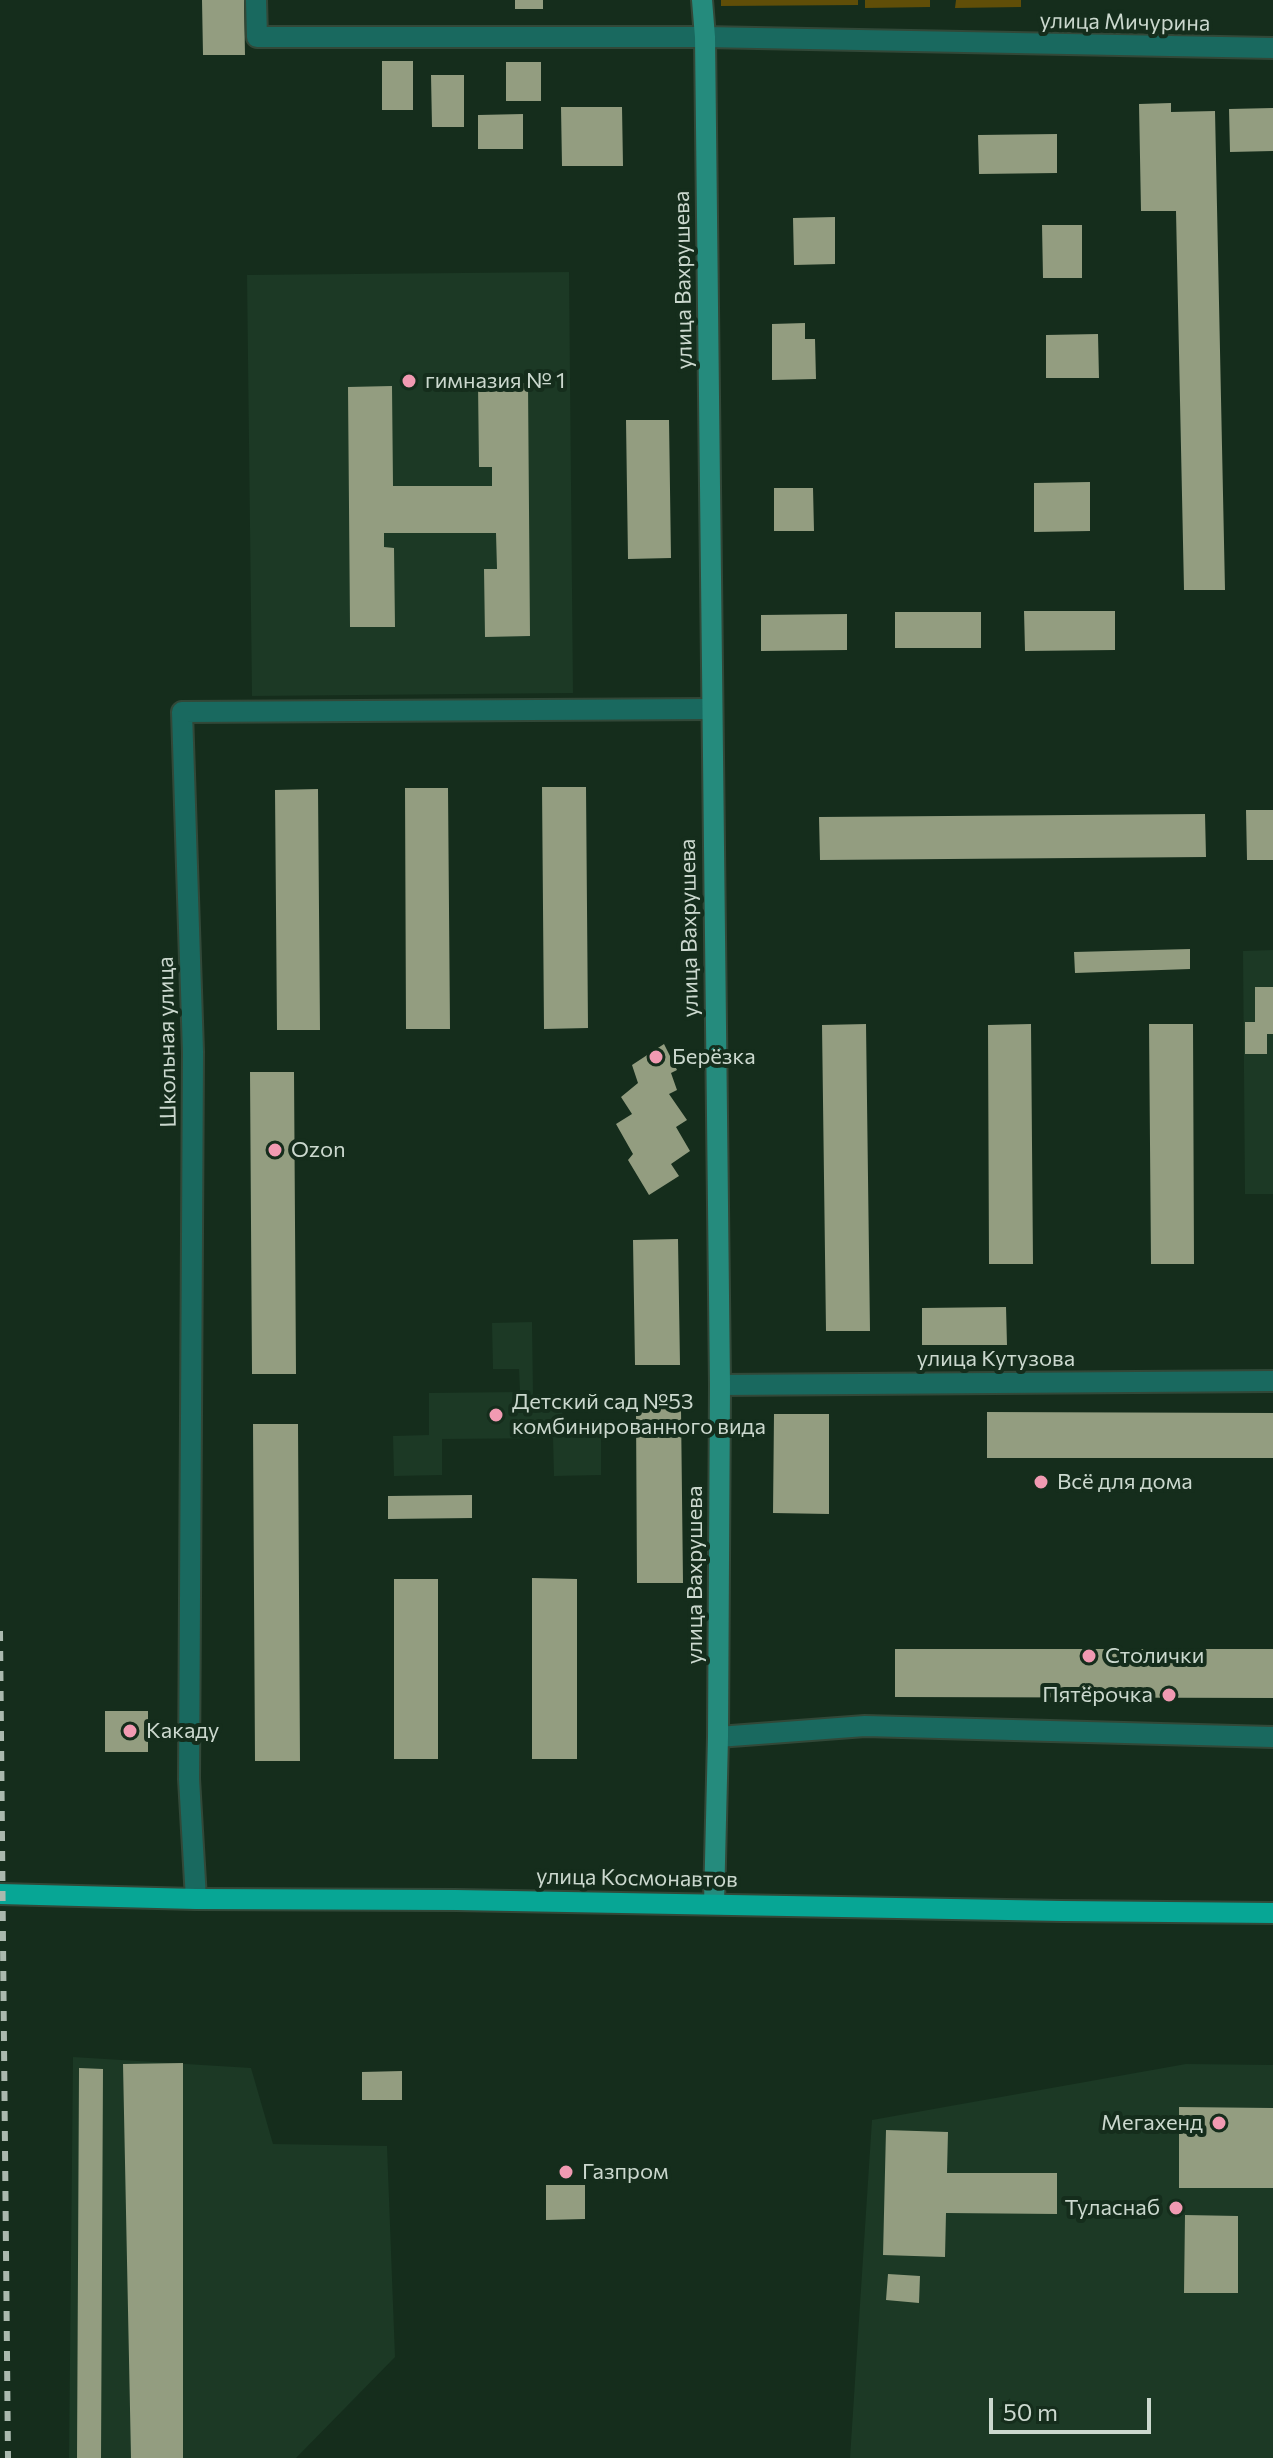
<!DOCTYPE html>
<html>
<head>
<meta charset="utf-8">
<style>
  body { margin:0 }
  #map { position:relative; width:1273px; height:2458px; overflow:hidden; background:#152d1c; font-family:Commissioner,sans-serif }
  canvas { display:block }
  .scale { position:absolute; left:989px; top:2398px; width:162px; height:36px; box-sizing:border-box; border:4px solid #cbd8ce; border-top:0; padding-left:10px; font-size:24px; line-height:28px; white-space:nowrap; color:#cbd8ce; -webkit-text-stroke:6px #152d1c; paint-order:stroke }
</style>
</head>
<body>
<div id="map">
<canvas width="1273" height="2458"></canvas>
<div class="scale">50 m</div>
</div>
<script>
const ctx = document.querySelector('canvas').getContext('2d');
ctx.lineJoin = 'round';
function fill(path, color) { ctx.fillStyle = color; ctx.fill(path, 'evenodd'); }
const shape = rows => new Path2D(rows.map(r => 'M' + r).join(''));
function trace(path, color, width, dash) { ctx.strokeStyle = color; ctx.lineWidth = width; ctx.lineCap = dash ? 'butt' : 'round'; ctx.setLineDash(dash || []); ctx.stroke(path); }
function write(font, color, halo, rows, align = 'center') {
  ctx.font = font + ' Commissioner,sans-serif'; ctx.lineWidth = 8; ctx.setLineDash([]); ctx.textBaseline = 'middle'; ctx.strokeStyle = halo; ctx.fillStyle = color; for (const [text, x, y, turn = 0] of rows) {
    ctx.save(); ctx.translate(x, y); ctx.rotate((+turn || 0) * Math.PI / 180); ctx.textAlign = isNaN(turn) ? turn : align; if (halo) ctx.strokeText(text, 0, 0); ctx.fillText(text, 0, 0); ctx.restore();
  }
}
const built = shape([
  [569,272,573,693,252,696,247,275],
  [1273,950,1273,1194,1245,1194,1243,951],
  [532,1322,533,1394,562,1394,563,1435,601,1434,601,1475,554,1476,553,1438,442,1439,442,1475,394,1476,393,1436,429,1435,429,1393,520,1392,519,1369,493,1369,492,1323],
  [73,2057,251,2068,273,2144,387,2146,395,2357,296,2458,69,2458],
  [1186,2064,1273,2065,1273,2458,850,2458,872,2120]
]);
const green = shape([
  [721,0,858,0,858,5,721,6],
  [865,0,930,0,930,7,865,8],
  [956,0,1021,0,1021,7,955,8]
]);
const building = shape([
  [202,0,244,0,245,55,203,55],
  [515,0,543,0,543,9,515,9],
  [382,61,413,61,413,110,382,110],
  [506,62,541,62,541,101,506,101],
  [431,75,464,75,464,127,432,127],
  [1171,103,1171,112,1215,111,1225,590,1184,590,1176,211,1141,211,1139,104],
  [561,107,622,107,623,166,562,166],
  [1273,108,1273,151,1230,152,1229,109],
  [523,114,523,149,478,149,478,115],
  [1057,134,1057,173,979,174,978,135],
  [835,217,835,264,794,265,793,218],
  [1042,225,1082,225,1082,278,1043,278],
  [805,323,805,339,815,339,816,379,772,380,772,324],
  [1098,334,1099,378,1046,378,1046,335],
  [478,383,528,383,530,636,485,637,484,569,497,569,496,533,384,533,384,547,394,548,395,627,350,627,348,387,392,386,393,486,492,486,492,467,479,467],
  [626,420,669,420,671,558,628,559],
  [1090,482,1090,531,1034,532,1034,483],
  [774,488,813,488,814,531,774,531],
  [1024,611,1115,611,1115,650,1025,651],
  [895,612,981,612,981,648,895,648],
  [847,614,847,650,761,651,761,615],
  [542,787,586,787,588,1028,544,1029],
  [405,788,448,788,450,1029,406,1029],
  [318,789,320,1030,277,1030,275,790],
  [1246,810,1273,810,1273,860,1247,860],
  [1205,814,1206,857,820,860,819,817],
  [1190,949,1190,969,1075,973,1074,952],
  [1255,987,1273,987,1273,1034,1267,1034,1267,1054,1245,1054,1245,1022,1255,1022],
  [866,1024,870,1331,826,1331,822,1025],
  [1031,1024,1033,1264,989,1264,988,1025],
  [1149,1024,1193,1024,1194,1264,1151,1264],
  [664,1044,677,1070,671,1073,677,1090,669,1094,687,1120,676,1127,690,1151,671,1164,679,1176,649,1195,628,1160,633,1154,616,1124,632,1114,621,1097,638,1083,632,1065],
  [250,1072,294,1072,296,1374,252,1374],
  [678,1239,680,1365,635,1365,633,1240],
  [1006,1307,1007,1345,922,1345,922,1308],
  [636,1409,681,1409,683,1583,637,1583],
  [987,1412,1273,1413,1273,1458,987,1458],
  [774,1414,829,1414,829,1514,773,1513],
  [253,1424,298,1424,300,1761,255,1761],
  [472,1495,472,1518,388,1519,388,1496],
  [532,1578,577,1579,577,1759,532,1759],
  [394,1579,438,1579,438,1759,394,1759],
  [895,1649,1273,1649,1273,1698,895,1697],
  [105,1711,148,1711,148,1752,105,1752],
  [183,2063,183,2458,131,2458,123,2064],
  [79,2068,103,2069,101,2458,77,2458],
  [402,2071,402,2100,362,2100,362,2072],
  [1179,2107,1273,2108,1273,2188,1179,2188],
  [886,2130,948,2132,947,2173,1057,2173,1057,2214,946,2213,945,2257,883,2255],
  [546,2185,585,2185,585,2219,546,2220],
  [1185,2215,1238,2216,1238,2293,1184,2293],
  [888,2274,920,2276,919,2303,886,2300]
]);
const minor = shape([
  [256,0,257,37,705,37,1273,48],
  [720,1385,1273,1381],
  [718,1737,865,1726,1273,1737],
  [196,1899,189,1779,193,1052,182,712,711,709]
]);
const secondary = shape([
  [702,0,705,37,720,1385,718,1737,714,1903]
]);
const primary = shape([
  [0,1894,196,1899,456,1900,1062,1911,1273,1913]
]);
const rail = shape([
  [0,1631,8,2458]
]);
const markers = [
  [409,381,8,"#f19ab2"],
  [656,1057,8,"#f19ab2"],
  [275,1150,8,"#f19ab2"],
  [496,1415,8,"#f19ab2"],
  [1041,1482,8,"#f19ab2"],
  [1089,1656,8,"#f19ab2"],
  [1169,1695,8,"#f19ab2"],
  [130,1731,8,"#f19ab2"],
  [1219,2123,8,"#f19ab2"],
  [566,2172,8,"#f19ab2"],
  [1176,2208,8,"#f19ab2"]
];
const streetNames = [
  ["улица Мичурина",1125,22,1],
  ["улица Вахрушева",683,280,-91],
  ["улица Вахрушева",689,928,-91],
  ["Школьная улица",167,1042,-91],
  ["улица Кутузова",996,1359],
  ["улица Вахрушева",695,1575,-90],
  ["улица Космонавтов",637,1878,1]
];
const poiNames = [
  ["гимназия № 1",425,381],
  ["Берёзка",672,1057],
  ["Ozon",291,1150],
  ["Детский сад №53",512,1402],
  ["комбинированного вида",512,1427],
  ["Всё для дома",1057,1482],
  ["Столички",1105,1656],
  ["Пятёрочка",1153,1695,"right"],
  ["Какаду",146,1731],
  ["Мегахенд",1203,2123,"right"],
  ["Газпром",582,2172],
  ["Туласнаб",1160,2208,"right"]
];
fill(built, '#1c3925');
fill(green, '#604e08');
fill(building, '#939d80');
trace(minor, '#324838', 24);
trace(secondary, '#324838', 24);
trace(primary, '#324838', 24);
trace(minor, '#19695f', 20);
trace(secondary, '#258b7d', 20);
trace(primary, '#07a695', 20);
trace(rail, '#aab9ae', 6, [10, 10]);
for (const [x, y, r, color] of markers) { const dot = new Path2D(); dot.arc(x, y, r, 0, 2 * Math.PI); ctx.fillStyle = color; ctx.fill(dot); trace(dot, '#152d1c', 3); }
write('22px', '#cbd8ce', '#152d1c', streetNames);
write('22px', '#cbd8ce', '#152d1c', poiNames, 'left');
</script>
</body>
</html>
